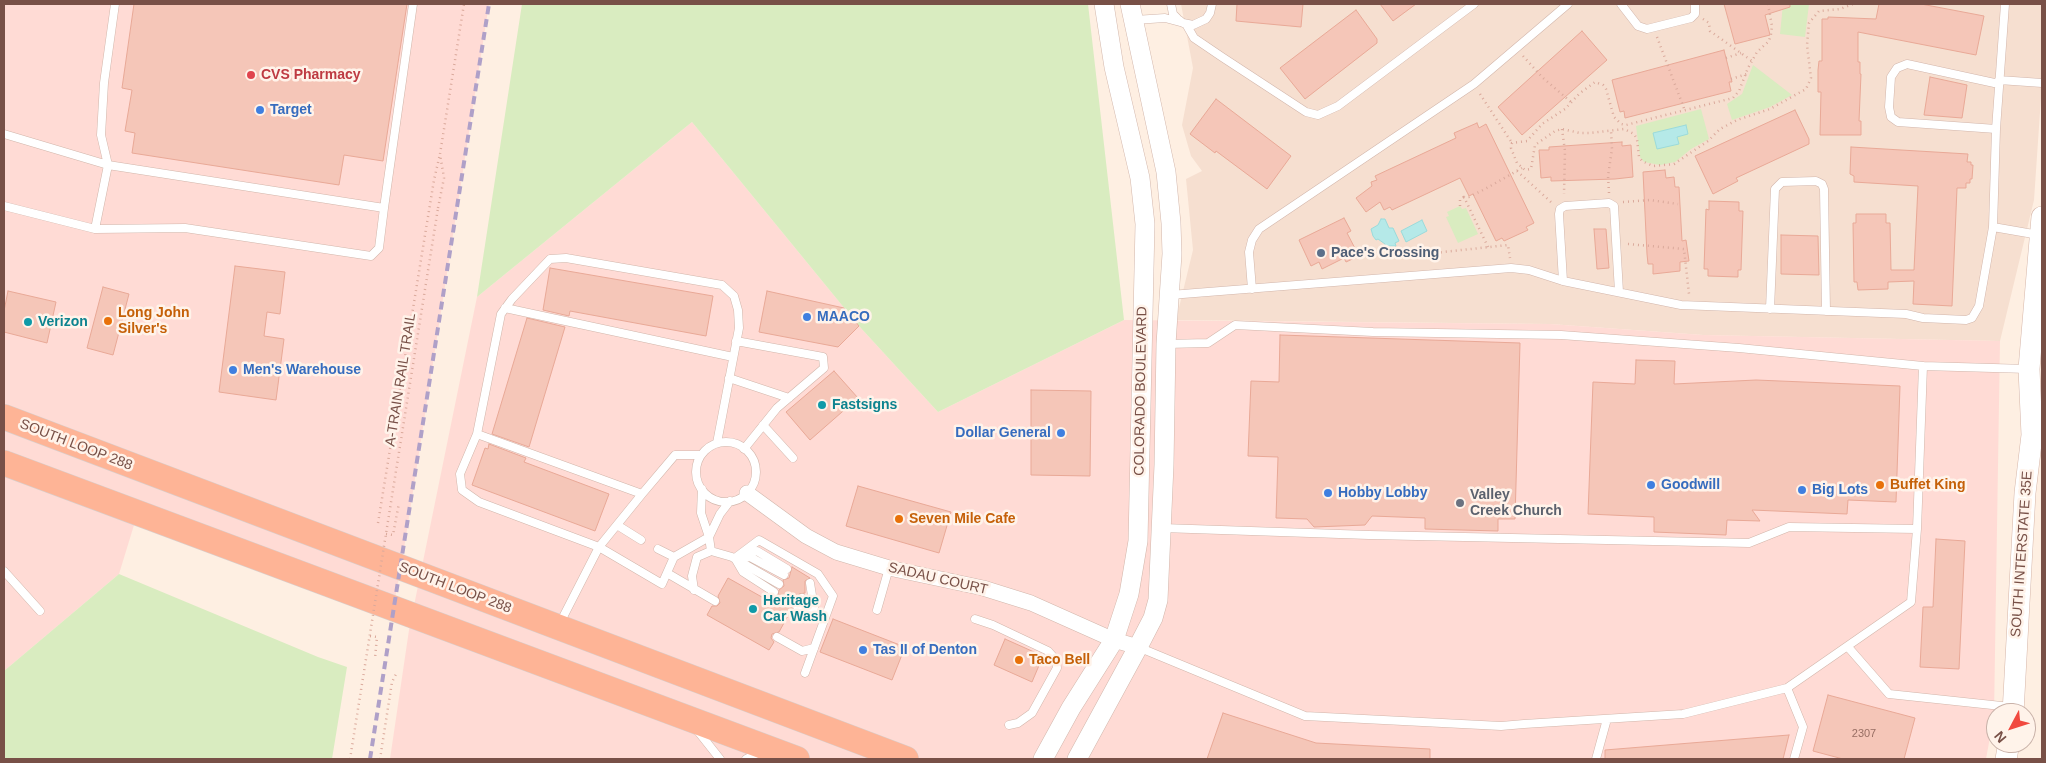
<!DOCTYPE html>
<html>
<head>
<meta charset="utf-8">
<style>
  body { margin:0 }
  #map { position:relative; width:2046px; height:763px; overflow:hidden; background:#feefe2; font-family:Helvetica,sans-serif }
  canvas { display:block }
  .frame { position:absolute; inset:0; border:5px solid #785047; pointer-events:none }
  .north { position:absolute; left:1986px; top:703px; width:50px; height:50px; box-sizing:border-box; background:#fff3ea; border:1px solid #c9b2a9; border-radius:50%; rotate:230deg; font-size:14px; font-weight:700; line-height:20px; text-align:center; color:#785047 }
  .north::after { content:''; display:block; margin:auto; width:18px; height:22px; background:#f1493f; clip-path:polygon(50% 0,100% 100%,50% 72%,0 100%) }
</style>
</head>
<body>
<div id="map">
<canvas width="2046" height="763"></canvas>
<div class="frame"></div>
<div class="north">N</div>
</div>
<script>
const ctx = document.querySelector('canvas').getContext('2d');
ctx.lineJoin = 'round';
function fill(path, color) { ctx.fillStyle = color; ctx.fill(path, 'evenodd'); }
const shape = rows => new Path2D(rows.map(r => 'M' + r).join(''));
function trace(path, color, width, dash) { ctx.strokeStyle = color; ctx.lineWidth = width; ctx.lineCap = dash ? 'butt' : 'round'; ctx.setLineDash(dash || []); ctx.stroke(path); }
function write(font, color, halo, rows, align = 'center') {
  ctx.font = font + ' Helvetica,sans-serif'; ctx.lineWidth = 5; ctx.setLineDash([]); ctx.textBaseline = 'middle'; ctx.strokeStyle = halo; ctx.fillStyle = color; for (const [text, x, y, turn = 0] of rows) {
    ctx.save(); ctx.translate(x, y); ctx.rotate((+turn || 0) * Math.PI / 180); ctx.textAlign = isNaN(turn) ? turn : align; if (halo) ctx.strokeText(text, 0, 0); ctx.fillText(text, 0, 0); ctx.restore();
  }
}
const residential = shape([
  [1181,4,2042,4,2042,83,2034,200,2000,341,1703,335,1550,324,1176,320,1193,250,1186,179,1202,171,1191,156,1182,125,1193,68]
]);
const commercial = shape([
  [4,4,489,4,401,568,393,608,138,512,119,574,4,671],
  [692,122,859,326,938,412,1124,320,1550,324,1703,335,2000,341,1994,715,1986,759,390,759,409,630,477,297]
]);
const green = shape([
  [522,4,1088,4,1124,320,938,412,859,326,692,122,477,297],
  [1783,4,1809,4,1805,37,1780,34],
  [1753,65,1792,95,1770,107,1732,120,1727,104,1742,94],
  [1701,109,1709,139,1691,149,1675,162,1660,165,1644,162,1640,157,1636,126],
  [1460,206,1462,209,1466,208,1478,234,1458,243,1446,217,1449,216,1447,212],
  [119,574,318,657,347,667,332,759,4,759,4,671]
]);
const water = shape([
  [1686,125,1688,134,1677,137,1679,144,1657,149,1653,133,1686,125],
  [1381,219,1385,219,1389,228,1393,228,1399,241,1395,243,1396,246,1385,246,1385,244,1378,239,1376,240,1373,236,1371,229,1378,225,1381,219],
  [1422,220,1427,231,1406,242,1401,231,1422,220]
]);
const building = shape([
  [134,4,407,4,383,161,344,155,339,185,132,153,135,133,125,131,132,90,122,88,134,4],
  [1237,4,1303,4,1301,27,1236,21,1237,4],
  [1380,4,1416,4,1393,21,1380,4],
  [1724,4,1790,4,1790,7,1765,15,1770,35,1735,44,1724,4],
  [1879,4,1921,4,1984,16,1976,55,1858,32,1858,62,1860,62,1860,74,1861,74,1859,121,1861,121,1861,135,1820,135,1821,92,1818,92,1818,70,1819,61,1822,61,1822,19,1828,19,1828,17,1876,19,1879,4],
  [1356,10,1377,39,1377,43,1305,99,1280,68,1356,10],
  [1582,31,1607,60,1522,135,1498,107,1582,31],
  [1724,50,1732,82,1729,82,1731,91,1625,118,1624,111,1620,112,1612,80,1724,50],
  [1930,77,1967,85,1962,118,1924,115,1930,77],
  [1216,99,1291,156,1267,189,1216,151,1215,153,1190,134,1216,99],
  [1795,110,1809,139,1809,144,1736,178,1738,181,1713,194,1695,156,1795,110],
  [1477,123,1479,128,1486,124,1534,223,1526,227,1528,230,1504,241,1502,238,1496,241,1473,194,1469,196,1460,178,1392,210,1390,207,1384,210,1380,202,1366,212,1356,198,1372,186,1371,182,1377,180,1375,176,1456,138,1454,133,1477,123],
  [1622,142,1622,146,1631,145,1633,177,1615,179,1551,181,1551,177,1541,178,1539,150,1549,150,1549,147,1622,142],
  [1851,147,1968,154,1967,162,1971,162,1971,165,1973,165,1972,179,1970,179,1970,183,1966,183,1966,188,1957,188,1952,306,1913,304,1914,281,1888,282,1888,289,1858,290,1857,282,1854,282,1853,223,1856,223,1856,214,1886,214,1886,223,1890,223,1891,270,1914,270,1918,186,1854,182,1854,176,1850,174,1851,147],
  [1665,170,1666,178,1674,177,1675,187,1679,187,1682,241,1686,240,1689,261,1680,262,1680,271,1653,274,1653,264,1648,264,1647,254,1643,172,1665,170],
  [1709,201,1739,202,1739,211,1743,211,1741,270,1738,270,1738,277,1708,276,1708,269,1704,269,1706,209,1709,210,1709,201],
  [1344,218,1351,231,1347,233,1359,256,1346,262,1344,258,1322,269,1319,262,1311,266,1299,240,1344,218],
  [1594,229,1606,229,1609,268,1597,269,1594,229],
  [1781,235,1818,236,1819,275,1781,274,1781,235],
  [235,266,285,272,280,314,267,312,264,336,284,339,276,400,219,392,235,266],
  [550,268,713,296,706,336,570,311,569,316,543,310,550,268],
  [103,287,129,294,113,355,87,348,103,287],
  [8,291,56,302,47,343,4,332,4,311,8,291],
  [767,291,844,308,859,326,838,347,759,332,767,291],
  [527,318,565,327,529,447,492,434,527,318],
  [1280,335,1520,343,1515,519,1498,519,1498,531,1425,529,1425,518,1372,516,1365,525,1314,527,1307,519,1276,518,1278,457,1248,456,1251,381,1279,382,1280,335],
  [1636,360,1675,361,1674,384,1756,380,1900,386,1896,502,1848,500,1847,514,1752,510,1760,521,1727,520,1726,535,1654,532,1654,517,1588,514,1593,382,1635,384,1636,360],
  [834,371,858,398,810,440,786,412,834,371],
  [1031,390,1091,391,1090,476,1031,475,1031,390],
  [489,444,526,458,524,462,609,494,595,531,472,485,485,448,488,449,489,444],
  [858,486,951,512,939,553,846,526,858,486],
  [1936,539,1965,541,1959,669,1920,667,1923,607,1933,607,1936,539],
  [792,567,810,578,805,581,805,593,799,594,797,600,792,603,792,608,794,611,793,614,790,612,779,632,772,634,771,638,774,642,769,650,707,615,712,606,717,606,720,603,718,596,728,578,769,601,771,597,778,595,779,590,784,586,783,580,789,578,792,567],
  [833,619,905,647,892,680,820,652,833,619],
  [1005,639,1043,656,1032,682,994,665,1005,639],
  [1828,695,1915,718,1904,759,1843,759,1813,751,1828,695],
  [1223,713,1316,743,1430,749,1430,759,1207,759,1223,713],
  [1789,735,1783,759,1605,759,1605,750,1789,735]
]);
const path = shape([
  [1768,4,1772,26,1771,34,1769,41,1757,52,1748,68,1739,91,1733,98,1626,125,1621,124,1614,117,1606,89,1603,85,1595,82,1580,93,1565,109,1542,124,1527,141,1512,143,1511,148,1517,163,1525,170,1531,169,1535,145,1555,131,1562,129,1580,133,1590,133,1624,129,1634,134,1637,139,1639,157,1642,161,1653,166,1674,164,1708,141,1720,129,1737,120,1770,109,1806,89,1811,78,1807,45,1809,23,1819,11,1840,9,1853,4],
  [1703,19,1709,23,1710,31,1752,61],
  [1657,37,1685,111],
  [1523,56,1542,77,1572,103],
  [1726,58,1741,53],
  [1731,79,1747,74],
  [1480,94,1512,143],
  [1562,129,1565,151,1564,194],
  [1517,171,1551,202],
  [1609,193,1608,176,1612,149,1611,130],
  [1623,202,1650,200,1678,204],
  [1460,206,1460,199,1464,197],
  [438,208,444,178,440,154,464,4],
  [1628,244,1684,249,1689,294],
  [1488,247,1464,197,1469,197,1485,189,1522,168],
  [1406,256,1508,245,1510,258],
  [378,523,434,180,440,154],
  [386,534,393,535,399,503],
  [370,636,377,637,375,658],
  [380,759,392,682,397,672]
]);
const service = shape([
  [1171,4,1173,14,1178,19,1183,23,1193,25,1206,19,1210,13,1212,4],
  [1621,4,1638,26,1647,29,1691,18,1695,14,1695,4],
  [1135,20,1165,18,1180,22],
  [1186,24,1194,38,1222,57,1306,112,1318,115,1338,106,1474,4],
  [1999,80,2042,83],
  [1996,129,1898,122,1891,117,1889,107,1891,77,1897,68,1907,64,1999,84],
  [4,134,108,165,384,208,379,248,371,256,185,228,95,229,4,206],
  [384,208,413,4],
  [1993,227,2039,235],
  [95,229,108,165,101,135,104,83,115,4],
  [1563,281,1559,214,1560,209,1565,206,1609,203,1614,206,1619,292],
  [1252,289,1249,252,1252,240,1259,229,1474,84,1568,4],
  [1170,295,1511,268,1529,270,1563,281,1681,305,1906,314,1923,318,1966,320,1972,318,1979,306,1993,227,1996,129,2005,4],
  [505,308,733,357],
  [1770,309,1775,189,1782,182,1816,181,1822,184,1824,189,1826,311],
  [736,341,823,357,824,368,777,408,744,449],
  [1166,344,1208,343,1235,325,1373,332,1561,335,1739,348,1923,366],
  [729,378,789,398],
  [763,425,793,458],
  [477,434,460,474,462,490,479,502,599,547,662,584,674,557,709,537,720,514,730,501],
  '696 472a30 30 0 1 1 60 0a30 30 0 1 1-60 0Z',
  [702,489,701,513,709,537,711,551],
  [642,494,477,434,501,314,512,299,550,259,566,258,722,285,734,296,738,310,739,328,717,443],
  [617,525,641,540],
  [1162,528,1369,535,1749,543,1789,527,1917,529],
  [658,549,674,557],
  [742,556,757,551,787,569],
  [735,558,759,540,818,574,833,596,805,673],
  [742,558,750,557,784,575],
  [736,560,743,572,774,592],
  [4,571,40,611],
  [667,573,715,601],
  [810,583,814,608],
  [694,590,692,576,697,557,711,551,732,557,779,584],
  [802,598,824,621],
  [797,606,814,608],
  [877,610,889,568],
  [975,619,993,625,1048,651,1056,660,1057,668,1032,713,1018,723,1009,725],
  [560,623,599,547,642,494,675,455,701,455],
  [777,637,802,651,814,648],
  [1138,647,1305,716,1501,726,1524,724,1683,714,1787,688,1911,602,1917,529,1923,366,2028,369],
  [1848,647,1889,694,2011,707],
  [1787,688,1803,727,1794,759],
  [697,730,720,759],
  [746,759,760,752],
  [1596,759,1607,719]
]);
const minor = shape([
  [747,493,806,536,836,552,889,568,983,588,1031,603,1114,640,1138,647]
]);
const tertiary = shape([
  [1043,759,1071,708,1114,640,1129,594,1138,541,1145,224,1140,178,1114,67,1104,4],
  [1077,759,1138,647,1153,618,1158,600,1164,465,1166,344,1172,254,1171,223,1166,172,1130,4]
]);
const secondary = shape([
  [2013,713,2025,493,2032,435,2029,369,2042,217],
  [2006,759,2009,743]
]);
const trunk = shape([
  [4,417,906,759],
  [4,463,797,759]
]);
const rail = shape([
  [370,759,489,4]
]);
const pathBridge = shape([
  [350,759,438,208]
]);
const markers = [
  [251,75,5,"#e0444e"],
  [260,110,5,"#3f7fe0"],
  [1321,253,5,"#5c6f8a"],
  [807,317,5,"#3f7fe0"],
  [108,321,5,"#e8710a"],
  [28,322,5,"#0f9aa8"],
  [233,370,5,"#3f7fe0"],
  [822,405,5,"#0f9aa8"],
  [1061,433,5,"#3f7fe0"],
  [1651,485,5,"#3f7fe0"],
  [1880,485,5,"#e8710a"],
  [1802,490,5,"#3f7fe0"],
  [1328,493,5,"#3f7fe0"],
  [1460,503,5,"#6b7280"],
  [899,519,5,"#e8710a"],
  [753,609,5,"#0f9aa8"],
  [863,650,5,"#3f7fe0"],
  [1019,660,5,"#e8710a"]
];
const numberNames = [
  ["2307",1864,734]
];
const healthNames = [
  ["CVS Pharmacy",261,75]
];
const shopNames = [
  ["Target",270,110],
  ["MAACO",817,317],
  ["Men's Warehouse",243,370],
  ["Dollar General",1051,433,"right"],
  ["Goodwill",1661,485],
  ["Big Lots",1812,490],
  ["Hobby Lobby",1338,493],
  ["Tas II of Denton",873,650]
];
const serviceNames = [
  ["Pace's Crossing",1331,253]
];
const foodNames = [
  ["Long John",118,313],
  ["Silver's",118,329],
  ["Buffet King",1890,485],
  ["Seven Mile Cafe",909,519],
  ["Taco Bell",1029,660]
];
const cultureNames = [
  ["Verizon",38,322],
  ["Fastsigns",832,405],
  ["Heritage",763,601],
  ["Car Wash",763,617]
];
const streetNames = [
  ["A-TRAIN RAIL TRAIL",401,380,-81],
  ["COLORADO BOULEVARD",1141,391,-89],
  ["SOUTH LOOP 288",76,445,21],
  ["SOUTH INTERSTATE 35E",2022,554,-86],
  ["SADAU COURT",938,579,13],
  ["SOUTH LOOP 288",455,588,21]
];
const worshipNames = [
  ["Valley",1470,495],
  ["Creek Church",1470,511]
];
fill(residential, '#f6dfd0');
fill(commercial, '#ffdbd5');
fill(green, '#d9ecc0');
fill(water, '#b5e9e8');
trace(water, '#9bdbdb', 1);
fill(building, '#f5c6b8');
trace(building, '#e9a997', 1);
trace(service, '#d2b6ab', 9);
trace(minor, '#d2b6ab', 16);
trace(tertiary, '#d2b6ab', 20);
trace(secondary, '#d5b5a8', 22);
trace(trunk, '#d9cecb', 26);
trace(path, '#daa99b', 2.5, [1, 4]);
trace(service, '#fff', 8);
trace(minor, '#fff', 15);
trace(tertiary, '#fff', 19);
trace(secondary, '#fff', 21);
trace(trunk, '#feb496', 25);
trace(rail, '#afa0c8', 4, [8, 5]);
trace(pathBridge, '#daa99b', 2.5, [1, 4]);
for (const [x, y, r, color] of markers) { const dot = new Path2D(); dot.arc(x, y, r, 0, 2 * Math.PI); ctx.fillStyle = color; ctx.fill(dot); trace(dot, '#fff3ea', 2); }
write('11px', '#976e63', null, numberNames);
write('bold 14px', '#be3a42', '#fff3ea', healthNames, 'left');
write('bold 14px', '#366cbe', '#fff3ea', shopNames, 'left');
write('bold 14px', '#4e5e75', '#fff3ea', serviceNames, 'left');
write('bold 14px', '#c56008', '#fff3ea', foodNames, 'left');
write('bold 14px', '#0d838f', '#fff3ea', cultureNames, 'left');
write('14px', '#785047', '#fff3ea', streetNames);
write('bold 14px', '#5b616d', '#fff3ea', worshipNames, 'left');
</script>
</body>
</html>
